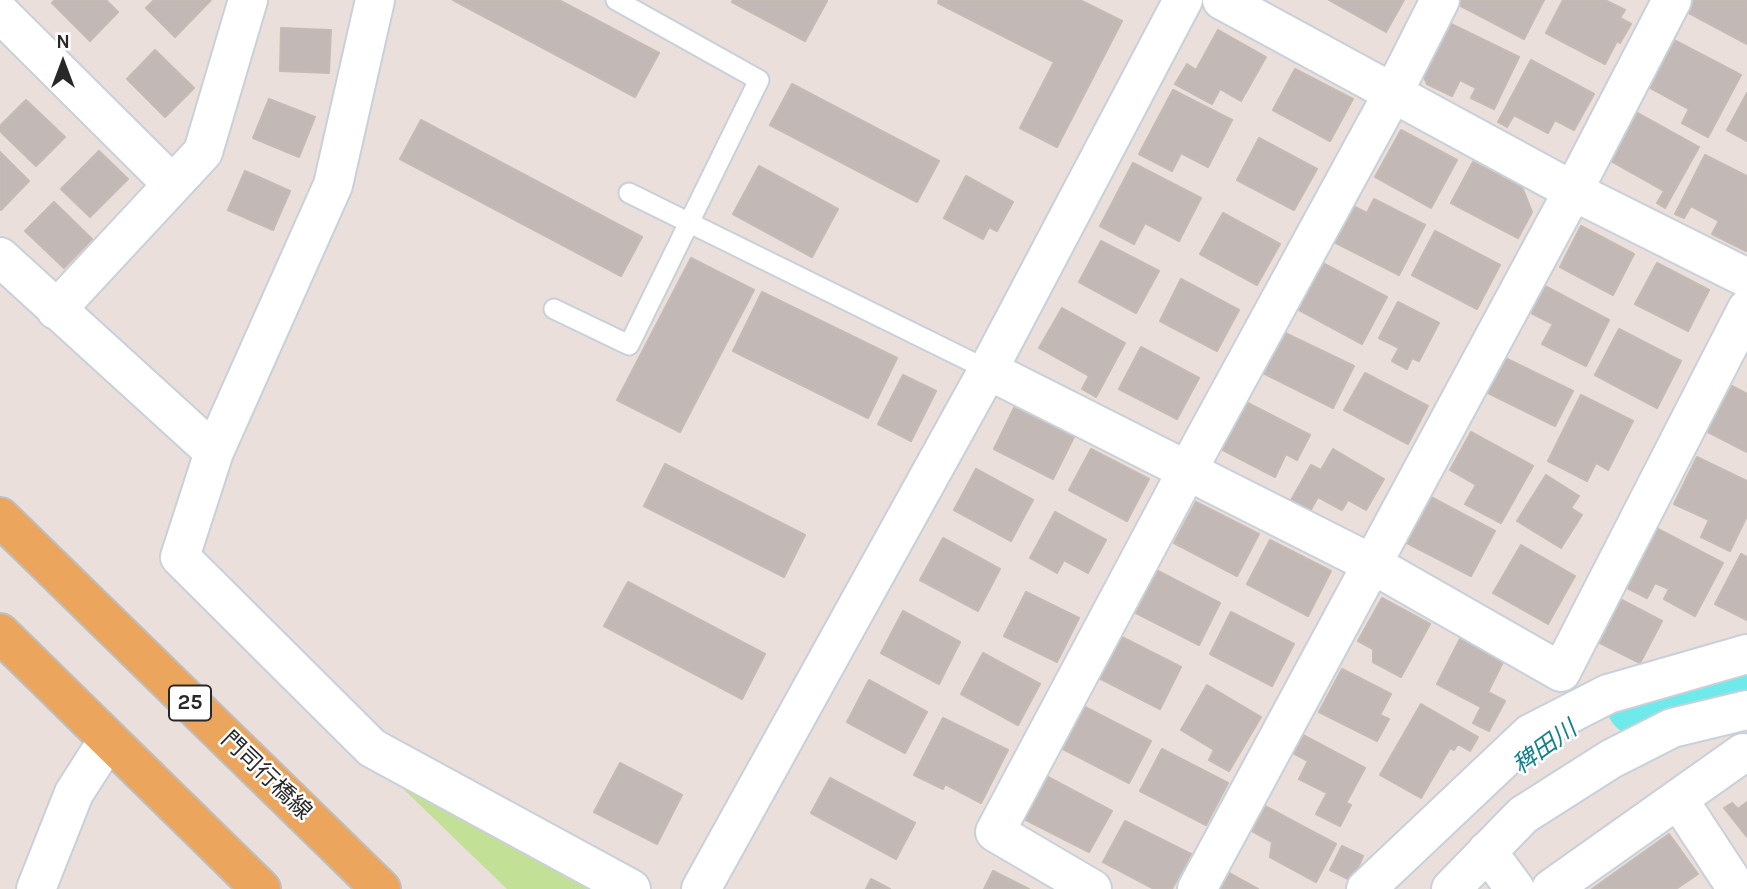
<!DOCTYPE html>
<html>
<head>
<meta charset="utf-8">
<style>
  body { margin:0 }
  #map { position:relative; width:1747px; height:889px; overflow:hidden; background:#eadfda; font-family:Karla,sans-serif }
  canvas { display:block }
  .north { position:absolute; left:28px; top:28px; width:70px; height:70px; -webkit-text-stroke:5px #fff; paint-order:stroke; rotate:0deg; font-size:19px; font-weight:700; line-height:28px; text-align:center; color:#282828 }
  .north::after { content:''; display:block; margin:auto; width:24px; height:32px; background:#282828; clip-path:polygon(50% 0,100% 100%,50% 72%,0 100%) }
</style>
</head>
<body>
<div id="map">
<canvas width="1747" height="889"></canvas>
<div class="north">N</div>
</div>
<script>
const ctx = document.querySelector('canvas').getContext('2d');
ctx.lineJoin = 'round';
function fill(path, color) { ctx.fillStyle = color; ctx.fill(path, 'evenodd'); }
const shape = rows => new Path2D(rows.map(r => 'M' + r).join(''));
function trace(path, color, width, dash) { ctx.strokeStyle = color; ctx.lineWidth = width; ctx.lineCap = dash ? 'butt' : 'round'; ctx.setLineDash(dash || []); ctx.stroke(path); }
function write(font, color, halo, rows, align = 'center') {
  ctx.font = font + ' Karla,"Noto Sans JP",sans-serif'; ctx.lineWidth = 5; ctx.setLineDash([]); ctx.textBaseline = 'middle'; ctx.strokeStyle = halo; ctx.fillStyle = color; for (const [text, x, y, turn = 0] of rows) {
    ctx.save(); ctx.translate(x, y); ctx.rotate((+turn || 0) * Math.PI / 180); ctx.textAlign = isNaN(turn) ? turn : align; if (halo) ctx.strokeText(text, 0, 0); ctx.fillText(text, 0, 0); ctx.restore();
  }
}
const green = shape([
  [394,780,615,889,507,889]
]);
const river = shape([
  [1640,703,1712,682,1747,676]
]);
const building = shape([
  [55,0,106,0,118,12,90,41,52,3,55,0],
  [154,0,211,0,175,37,146,8,154,0],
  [453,0,559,0,659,53,635,97,453,0],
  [733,0,825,0,827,1,805,41,732,2,733,0],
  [939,0,1080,0,1122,21,1057,147,1020,128,1054,62,938,3,939,0],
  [1329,0,1404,0,1386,32,1329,0],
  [1461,0,1544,0,1524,39,1459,5,1461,0],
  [1563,0,1605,0,1625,10,1620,18,1631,24,1620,43,1617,41,1605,64,1546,33,1563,0],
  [1694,0,1747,0,1747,44,1687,12,1694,0],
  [1447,22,1519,57,1494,109,1471,98,1476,88,1460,80,1452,96,1427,84,1422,72,1447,22],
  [281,28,331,30,329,73,280,71,281,28],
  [1218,30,1266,57,1241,101,1220,89,1212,104,1175,84,1187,64,1196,70,1218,30],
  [1672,39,1741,75,1708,137,1682,123,1689,109,1647,86,1672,39],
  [155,50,194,88,165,117,127,79,155,50],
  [1531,60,1594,94,1574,130,1555,120,1548,133,1514,115,1507,127,1498,122,1531,60],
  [1295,69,1353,99,1330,141,1273,110,1295,69],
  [792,84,939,161,917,202,770,125,792,84],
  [1173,90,1232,120,1208,167,1181,153,1172,171,1139,154,1173,90],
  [1747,93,1747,141,1727,130,1747,93],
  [269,99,315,117,299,157,253,138,269,99],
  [26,100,65,137,36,166,0,131,0,126,26,100],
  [1636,112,1699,147,1665,208,1657,203,1664,191,1609,160,1636,112],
  [421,120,642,237,621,276,400,159,421,120],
  [1401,130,1457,160,1431,208,1375,177,1401,130],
  [1259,138,1317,169,1294,210,1237,180,1259,138],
  [99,151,128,179,90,217,61,189,99,151],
  [0,152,29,181,1,210,0,209,0,152],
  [1705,155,1747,176,1746,251,1712,234,1719,221,1691,206,1684,218,1675,214,1705,155],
  [1473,162,1522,187,1532,212,1518,238,1451,203,1473,162],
  [1133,163,1201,198,1179,241,1145,223,1134,244,1100,226,1133,163],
  [759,166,838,209,812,257,733,214,759,166],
  [245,171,290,191,273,230,228,210,245,171],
  [966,176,1013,202,997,231,989,227,983,239,944,218,966,176],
  [1374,199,1425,225,1399,275,1330,240,1349,204,1367,213,1374,199],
  [54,202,92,239,64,268,25,231,54,202],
  [1223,213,1280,244,1257,285,1200,254,1223,213],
  [1581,226,1634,254,1613,295,1560,267,1581,226],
  [1435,231,1500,265,1477,309,1412,275,1435,231],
  [1101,241,1159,271,1136,313,1079,282,1101,241],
  [691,258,754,290,680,432,617,400,691,258],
  [1315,259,1387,297,1362,344,1290,305,1315,259],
  [1657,263,1709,290,1688,331,1635,304,1657,263],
  [1181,279,1239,310,1217,351,1160,321,1181,279],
  [1543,285,1609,320,1586,366,1542,344,1553,324,1529,312,1543,285],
  [762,292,897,358,868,418,733,351,762,292],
  [1398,302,1439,323,1419,361,1412,358,1407,369,1392,361,1399,348,1379,338,1398,302],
  [1062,308,1125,343,1096,397,1082,389,1089,376,1039,348,1062,308],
  [1619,329,1681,361,1657,408,1595,375,1619,329],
  [1283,332,1354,366,1333,408,1263,373,1283,332],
  [1141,347,1199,378,1177,419,1119,389,1141,347],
  [1501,356,1573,391,1555,426,1484,391,1501,356],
  [1365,373,1428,406,1408,444,1344,410,1365,373],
  [903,375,936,391,911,441,878,424,903,375],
  [1732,386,1747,394,1747,452,1708,432,1732,386],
  [1581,395,1633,421,1608,470,1596,463,1587,481,1548,461,1581,395],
  [1246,402,1310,435,1297,460,1286,454,1275,477,1221,449,1246,402],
  [1014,408,1074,437,1053,479,994,449,1014,408],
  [1471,432,1533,466,1501,523,1465,504,1476,485,1450,470,1471,432],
  [1091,449,1149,479,1127,521,1069,490,1091,449],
  [1333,449,1384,479,1366,510,1348,500,1342,510,1318,497,1309,513,1290,502,1311,465,1321,470,1333,449],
  [1697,457,1747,481,1747,516,1730,551,1701,537,1709,520,1674,504,1697,457],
  [665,464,805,535,784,577,644,506,665,464],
  [976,469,1033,500,1011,541,954,510,976,469],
  [1546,475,1579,496,1571,508,1582,515,1561,548,1517,521,1546,475],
  [1429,496,1495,531,1471,576,1405,542,1429,496],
  [1196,502,1259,534,1237,576,1174,543,1196,502],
  [1055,512,1106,540,1088,573,1064,560,1057,573,1030,558,1055,512],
  [1656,528,1723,563,1695,616,1664,599,1669,589,1655,583,1647,598,1625,587,1656,528],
  [943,538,1000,569,978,611,920,580,943,538],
  [1270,540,1331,571,1308,616,1247,584,1270,540],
  [1521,545,1575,576,1548,624,1493,593,1521,545],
  [1741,554,1747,557,1747,620,1715,604,1741,554],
  [1158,571,1220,603,1199,645,1136,613,1158,571],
  [628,582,765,654,742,699,604,626,628,582],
  [1026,592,1079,618,1057,662,1004,636,1026,592],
  [1382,598,1430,624,1401,677,1373,662,1373,649,1358,641,1382,598],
  [1618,598,1662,621,1640,663,1596,641,1618,598],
  [903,611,960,642,939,684,881,653,903,611],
  [1231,612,1294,644,1272,686,1210,654,1231,612],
  [1118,635,1181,667,1160,709,1097,677,1118,635],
  [1460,639,1503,662,1488,692,1505,701,1489,731,1473,723,1481,707,1437,684,1460,639],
  [983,653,1040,684,1018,725,961,694,983,653],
  [1342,669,1391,694,1380,715,1389,719,1377,741,1319,712,1342,669],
  [869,680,927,712,905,753,847,722,869,680],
  [1207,685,1261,717,1229,771,1209,760,1214,750,1181,730,1207,685],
  [1421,704,1478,737,1470,751,1458,744,1454,750,1450,748,1421,798,1380,775,1421,704],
  [1085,707,1151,741,1129,783,1063,749,1085,707],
  [943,718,1008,750,981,803,945,784,943,789,914,775,943,718],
  [1301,734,1365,768,1346,803,1351,805,1340,826,1316,814,1327,793,1299,779,1308,761,1291,752,1301,734],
  [1162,749,1228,783,1206,825,1140,791,1162,749],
  [620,763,682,795,657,844,594,812,620,763],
  [1046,776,1112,811,1089,852,1024,819,1046,776],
  [830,778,915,823,896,859,811,813,830,778],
  [1747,802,1747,837,1724,808,1732,803,1738,809,1747,802],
  [1265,806,1336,844,1316,882,1270,857,1272,842,1252,831,1265,806],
  [1125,821,1191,854,1172,889,1154,889,1103,862,1125,821],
  [1669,834,1698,874,1676,889,1592,889,1669,834],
  [1342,846,1363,856,1352,881,1330,870,1342,846],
  [993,871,1029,889,984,889,993,871],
  [1229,873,1258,889,1220,889,1229,873],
  [871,879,890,889,866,889,871,879]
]);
const lane = shape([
  [629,193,988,370],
  [554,309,629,345,759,80,616,0]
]);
const street = shape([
  [375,0,333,185,214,452,180,557,372,748,631,889],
  [1222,0,1573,191,1747,278],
  [0,13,172,184],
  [0,257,214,452],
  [56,310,203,152,248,0],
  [988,370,1372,564,1561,672,1747,309],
  [1678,799,1737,889],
  [1487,851,1515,889],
  [36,889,74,793,108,740],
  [1092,889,995,832,1187,471,1393,93,1440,0],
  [1197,889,1573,191,1672,0],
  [1366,889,1530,734,1608,694,1747,654],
  [1451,889,1523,815,1611,759,1672,728,1747,710],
  [1551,889,1743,753]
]);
const secondary = shape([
  [701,889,988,370,1183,0]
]);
const primary = shape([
  [0,517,381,889],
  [0,633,261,889]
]);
const shields = [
  [190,703,42]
];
const shieldNames = [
  ["25",190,703]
];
const streetNames = [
  ["門司行橋線",266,776,44]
];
const waterNames = [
  ["稗田川",1545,748,-36]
];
fill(green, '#c3e097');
trace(river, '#6feaea', 68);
fill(building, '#c2b9b6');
trace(building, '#c5bab4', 2);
trace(lane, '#c8d0da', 23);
trace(street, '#c8d0da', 42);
trace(secondary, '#c8d0da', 42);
trace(primary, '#bebebe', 42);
trace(lane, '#fff', 19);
trace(street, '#fff', 38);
trace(secondary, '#fff', 38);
trace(primary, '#eca55d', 38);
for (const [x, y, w] of shields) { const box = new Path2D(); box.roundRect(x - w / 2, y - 17.5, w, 35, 5); ctx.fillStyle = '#fff'; ctx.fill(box); trace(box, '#282828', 2); }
write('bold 21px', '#282828', null, shieldNames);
write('23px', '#282828', '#fff', streetNames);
write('italic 24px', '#11828c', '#fff', waterNames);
</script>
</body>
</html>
